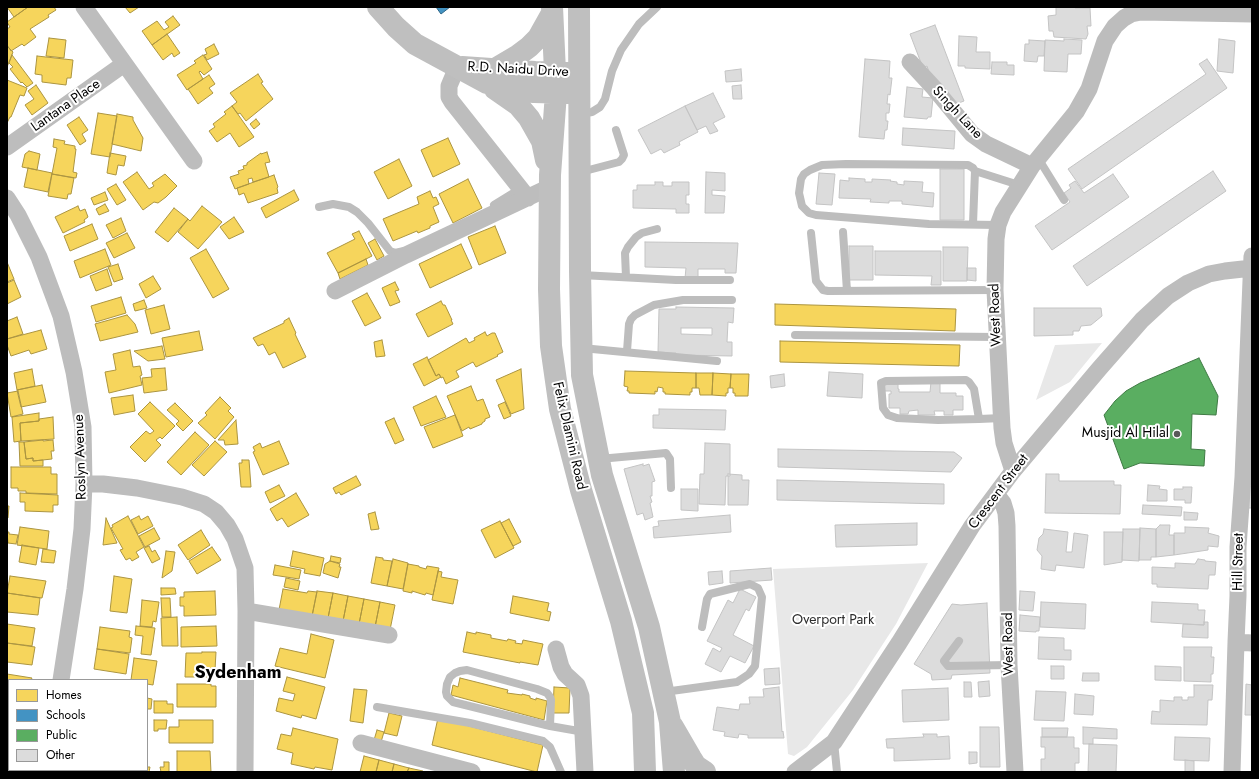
<!DOCTYPE html>
<html>
<head>
<meta charset="utf-8">
<style>
  body { margin:0 }
  #map { position:relative; width:1259px; height:779px; overflow:hidden; background:#fff; font-family:Jost,sans-serif }
  canvas { display:block }
  .frame { position:absolute; inset:0; border:8px solid #000; pointer-events:none }
  .legend { position:absolute; left:8px; top:679px; width:140px; height:92px; box-sizing:border-box; background:#fff; border:1px solid #999; margin:0; padding:5px 7px; list-style:none; font-size:12px; color:#000 }
  .legend li { display:flex; align-items:center; gap:8px; height:20px }
  .legend b { width:20px; border:1px solid #999 }
</style>
</head>
<body>
<div id="map">
<canvas width="1259" height="779"></canvas>
<div class="frame"></div>
<ul class="legend">
<li><b style="height:11px;background:#f6d55c"></b>Homes</li>
<li><b style="height:11px;background:#4393c3"></b>Schools</li>
<li><b style="height:11px;background:#5aae61"></b>Public</li>
<li><b style="height:11px;background:#dcdcdc"></b>Other</li>
</ul>
</div>
<script>
const ctx = document.querySelector('canvas').getContext('2d');
ctx.lineJoin = 'round';
function fill(path, color) { ctx.fillStyle = color; ctx.fill(path, 'evenodd'); }
const shape = rows => new Path2D(rows.map(r => 'M' + r).join(''));
function trace(path, color, width, dash) { ctx.strokeStyle = color; ctx.lineWidth = width; ctx.lineCap = dash ? 'butt' : 'round'; ctx.setLineDash(dash || []); ctx.stroke(path); }
function write(font, color, halo, rows, align = 'center') {
  ctx.font = font + ' Jost,sans-serif'; ctx.lineWidth = 4; ctx.setLineDash([]); ctx.textBaseline = 'middle'; ctx.strokeStyle = halo; ctx.fillStyle = color; for (const [text, x, y, turn = 0] of rows) {
    ctx.save(); ctx.translate(x, y); ctx.rotate((+turn || 0) * Math.PI / 180); ctx.textAlign = isNaN(turn) ? turn : align; if (halo) ctx.strokeText(text, 0, 0); ctx.fillText(text, 0, 0); ctx.restore();
  }
}
const green = shape([
  [1102,343,1070,382,1036,400,1055,345],
  [928,563,896,624,853,690,807,747,794,756,788,754,773,569]
]);
const homes = shape([
  [7,7,28,7,14,17,7,7],
  [28,7,54,7,56,10,48,15,49,17,30,29,36,37,24,46,22,44,11,51,7,45,7,29,10,27,7,22,28,7],
  [125,7,139,7,130,13,125,7],
  [173,16,180,25,152,45,142,31,157,21,164,30,169,27,165,22,173,16],
  [167,34,180,53,174,57,172,53,163,60,152,45,167,34],
  [49,38,66,40,64,58,46,56,49,38],
  [214,44,219,54,207,60,204,55,207,54,205,49,214,44],
  [7,46,13,52,7,67,7,46],
  [12,55,33,83,27,87,22,82,21,83,10,69,13,67,9,63,12,55],
  [203,55,212,69,204,75,200,71,199,72,203,79,187,90,177,75,196,63,194,61,203,55],
  [37,56,73,60,71,78,67,78,66,85,42,82,42,75,35,74,37,56],
  [258,74,263,82,261,83,273,99,246,121,240,113,238,114,232,106,237,102,230,93,258,74],
  [209,75,215,84,209,88,213,93,198,104,188,89,209,75],
  [7,80,27,88,24,96,20,95,11,117,10,117,7,123,7,80],
  [36,85,48,103,32,115,25,105,34,99,28,91,36,85],
  [232,106,254,137,239,147,230,133,217,142,209,131,215,127,213,124,226,114,224,112,232,106],
  [98,113,117,116,110,157,91,154,98,113],
  [117,114,133,117,133,120,143,138,141,151,112,144,117,114],
  [79,117,88,130,82,134,86,141,80,145,67,125,79,117],
  [256,119,260,124,254,129,250,124,256,119],
  [448,138,460,164,433,177,421,150,448,138],
  [54,139,65,141,64,144,75,146,75,149,76,149,73,172,77,173,76,178,52,174,57,148,53,147,54,139],
  [29,151,40,154,37,170,22,167,25,154,29,151],
  [267,152,270,162,265,163,269,177,253,182,252,178,248,179,249,184,235,189,230,177,239,174,238,171,244,169,243,166,247,165,247,163,261,153,261,154,267,152],
  [110,153,126,156,124,166,118,165,116,175,107,173,110,153],
  [399,159,412,186,388,199,374,172,399,159],
  [28,168,52,173,48,192,24,187,28,168],
  [137,172,149,189,154,186,152,183,165,174,177,186,166,197,158,203,154,202,143,210,123,182,137,172],
  [52,174,74,178,71,194,68,194,67,199,48,196,52,174],
  [274,175,278,187,277,188,278,193,248,203,244,193,239,195,237,188,274,175],
  [468,179,482,208,453,223,439,194,468,179],
  [116,184,126,200,117,205,107,189,116,184],
  [294,190,299,200,266,218,261,208,294,190],
  [430,191,433,198,436,197,439,204,433,207,439,222,430,226,430,228,418,233,417,231,393,241,383,219,419,204,417,197,430,191],
  [105,192,108,200,94,205,91,198,105,192],
  [105,204,109,211,99,215,96,209,105,204],
  [78,206,80,211,85,209,88,217,84,220,85,222,63,233,55,217,78,206],
  [202,206,222,222,198,249,178,232,188,219,190,221,202,206],
  [174,208,188,219,168,242,155,232,174,208],
  [234,217,244,232,229,239,220,227,234,217],
  [121,218,126,231,113,238,106,225,121,218],
  [92,224,98,239,70,251,64,236,92,224],
  [495,226,506,253,479,265,468,237,495,226],
  [359,231,372,256,338,273,327,253,355,239,352,234,359,231],
  [127,233,135,248,114,258,106,243,127,233],
  [375,239,384,256,377,260,368,243,375,239],
  [461,244,472,268,430,288,419,264,461,244],
  [105,249,111,265,80,278,74,261,105,249],
  [206,249,229,289,213,298,190,258,206,249],
  [366,259,368,265,340,279,338,273,366,259],
  [7,262,14,279,7,282,7,262],
  [118,264,123,279,114,282,108,267,118,264],
  [107,269,112,285,96,291,90,276,107,269],
  [153,276,161,289,146,298,139,284,153,276],
  [14,280,21,297,7,304,7,283,14,280],
  [395,282,399,290,395,291,400,302,390,306,382,288,395,282],
  [367,293,381,318,365,326,352,301,367,293],
  [121,297,126,313,96,322,91,306,121,297],
  [144,300,147,308,135,311,133,304,144,300],
  [441,301,443,305,445,305,452,320,451,320,453,324,428,337,416,314,441,301],
  [775,304,956,309,955,331,775,325,775,304],
  [164,305,170,329,151,334,145,310,164,305],
  [127,315,135,324,138,332,100,341,95,324,127,315],
  [17,317,23,334,7,339,7,321,17,317],
  [289,318,296,333,295,334,306,357,283,368,275,352,269,355,263,344,258,346,253,338,284,323,284,321,289,318],
  [41,330,47,349,31,354,29,350,11,356,7,345,7,339,41,330],
  [199,331,203,350,166,357,162,338,199,331],
  [485,332,487,336,492,333,495,333,503,352,497,355,498,356,476,367,473,362,456,371,459,377,446,384,443,377,441,378,439,374,436,376,428,360,466,338,469,343,475,340,474,338,485,332],
  [382,340,385,356,376,357,374,342,382,340],
  [780,341,960,345,959,366,780,362,780,341],
  [162,346,165,359,148,361,134,351,162,346],
  [130,350,133,367,140,366,142,375,140,376,142,385,109,393,105,372,116,370,113,354,130,350],
  [427,357,436,376,439,374,441,377,424,386,413,364,427,357],
  [165,368,167,390,144,393,142,378,152,377,151,369,165,368],
  [32,369,35,386,17,390,14,373,32,369],
  [521,369,524,409,511,414,496,380,521,369],
  [625,371,696,373,696,388,692,388,692,392,690,392,690,395,665,394,665,392,663,392,663,388,658,387,657,392,655,391,655,394,629,393,629,391,627,391,628,387,624,386,625,371],
  [696,373,713,373,712,395,700,395,699,388,696,388,696,373],
  [713,373,731,374,730,388,728,388,728,393,726,393,726,396,712,395,713,373],
  [731,374,749,374,748,396,735,396,735,393,733,393,733,388,730,388,731,374],
  [42,385,46,402,21,407,17,390,42,385],
  [471,386,477,401,483,399,490,417,485,419,485,421,482,423,482,424,470,429,469,427,462,431,447,396,471,386],
  [18,391,23,414,11,417,7,393,18,391],
  [133,395,135,411,114,415,111,398,133,395],
  [436,396,446,417,421,426,413,407,436,396],
  [220,397,231,408,228,411,234,417,215,439,198,423,207,415,205,413,220,397],
  [150,402,175,426,162,439,160,437,156,440,161,445,145,462,130,447,146,431,150,434,154,431,138,414,150,402],
  [505,402,511,416,504,419,498,405,505,402],
  [175,403,193,421,183,431,176,424,179,421,167,410,175,403],
  [39,413,39,421,20,423,21,441,14,442,12,417,39,413],
  [455,415,463,436,433,448,424,427,455,415],
  [53,417,54,439,21,441,20,423,39,421,39,419,53,417],
  [394,418,404,440,395,444,385,422,394,418],
  [236,420,238,444,225,445,224,440,218,440,236,420],
  [195,432,209,445,181,475,167,462,195,432],
  [43,440,43,441,53,440,54,451,51,451,52,459,33,461,33,458,26,459,24,442,43,440],
  [215,441,227,452,204,476,192,465,215,441],
  [279,441,289,464,263,475,253,452,255,451,253,447,260,443,262,448,279,441],
  [19,442,24,442,26,459,33,458,33,461,43,460,43,466,20,466,19,442],
  [242,460,249,460,251,487,241,487,239,463,242,463,242,460],
  [11,467,51,467,51,474,57,474,57,494,26,493,26,491,18,491,18,488,11,488,11,467],
  [356,476,361,485,341,495,339,492,336,494,333,488,356,476],
  [279,485,285,496,270,503,265,492,279,485],
  [20,493,58,495,58,505,53,505,53,512,25,511,25,502,20,502,20,493],
  [296,493,309,515,288,527,282,518,277,521,270,509,296,493],
  [7,506,9,506,8,518,7,518,7,506],
  [375,512,379,529,371,530,368,514,375,512],
  [128,516,144,547,136,552,139,557,132,561,130,558,126,560,120,550,123,549,111,528,113,527,112,525,128,516],
  [139,516,141,520,148,516,153,526,138,534,131,520,139,516],
  [106,518,117,543,103,545,106,518],
  [509,519,521,542,513,546,501,523,509,519],
  [500,521,514,548,495,558,481,530,500,521],
  [20,527,49,531,47,549,17,545,20,527],
  [154,528,160,539,145,547,139,536,154,528],
  [201,530,210,545,188,560,178,545,201,530],
  [7,532,9,532,9,534,18,535,16,544,8,543,7,532],
  [22,545,39,548,36,565,19,562,22,545],
  [149,546,152,552,155,550,160,559,152,563,144,548,149,546],
  [212,547,221,560,197,574,189,561,212,547],
  [43,549,56,551,54,563,41,562,43,549],
  [166,551,175,552,172,571,162,578,166,551],
  [293,551,324,558,320,576,304,573,305,569,290,566,293,551],
  [331,556,341,558,340,563,330,561,331,556],
  [376,557,383,558,383,560,392,561,387,586,371,583,376,557],
  [393,559,408,563,403,589,387,586,393,559],
  [330,561,340,564,339,567,341,567,338,578,323,573,325,564,330,561],
  [408,564,419,566,419,567,426,569,427,566,439,568,433,595,426,593,425,595,412,591,412,593,403,591,408,564],
  [275,565,301,570,299,579,273,575,275,565],
  [438,571,442,572,441,577,458,580,453,604,432,600,438,571],
  [10,576,46,581,42,598,7,593,10,576],
  [114,576,132,579,127,613,110,611,114,576],
  [286,578,300,581,298,590,284,587,286,578],
  [161,588,175,588,176,594,161,595,161,588],
  [283,589,307,593,308,591,317,592,311,621,278,615,283,589],
  [215,591,216,615,184,616,184,606,180,606,180,597,184,597,184,592,215,591],
  [317,591,333,593,328,618,312,616,317,591],
  [7,593,40,598,38,615,7,612,7,593],
  [333,593,348,596,343,621,328,618,333,593],
  [348,596,364,599,359,624,343,621,348,596],
  [513,596,549,603,547,611,551,612,549,621,510,613,513,596],
  [161,598,170,598,171,617,162,617,161,598],
  [364,599,380,602,375,627,359,624,364,599],
  [142,600,159,602,156,622,153,621,152,627,140,626,142,600],
  [380,602,395,605,390,630,375,627,380,602],
  [177,617,178,646,162,646,161,618,177,617],
  [7,624,35,628,32,646,7,643,7,624],
  [136,626,155,628,151,655,141,654,143,636,135,635,136,626],
  [216,626,217,646,181,647,181,627,216,626],
  [100,627,130,631,129,637,132,638,130,653,97,649,100,627],
  [467,632,476,634,476,632,491,635,491,638,507,641,508,639,516,641,515,643,522,644,523,640,543,644,538,665,520,662,520,663,463,652,467,632],
  [311,634,334,640,325,678,275,666,280,648,307,654,311,634],
  [7,643,35,647,32,665,7,662,7,643],
  [97,649,129,654,126,674,94,669,97,649],
  [202,652,216,652,215,670,207,670,207,677,185,677,186,653,202,653,202,652],
  [134,658,157,661,153,685,147,684,147,680,131,680,134,658],
  [7,674,32,678,31,680,9,680,9,694,7,693,7,674],
  [287,677,325,687,316,719,302,715,301,718,276,711,279,698,293,701,295,694,283,691,287,677],
  [460,678,508,690,507,693,522,695,522,694,530,696,530,698,536,700,536,698,547,701,544,720,451,695,453,685,458,687,460,678],
  [177,684,211,684,211,686,216,686,216,707,177,707,177,684],
  [554,687,570,688,569,713,553,713,554,687],
  [354,689,367,690,363,723,350,721,354,689],
  [7,693,9,694,9,713,7,712,7,693],
  [147,698,152,699,151,709,147,709,147,698],
  [154,701,167,701,167,704,173,704,173,713,154,713,154,701],
  [389,713,402,716,397,736,384,733,389,713],
  [438,718,543,745,537,772,432,745,438,718],
  [154,720,167,720,166,729,158,729,158,731,154,731,154,720],
  [179,720,213,720,213,743,169,743,169,727,179,727,179,720],
  [293,728,338,739,332,770,315,767,314,769,291,764,293,753,277,749,281,734,291,736,293,728],
  [377,730,384,732,381,742,374,740,377,730],
  [177,751,210,751,211,772,177,772,177,751],
  [7,754,9,754,9,770,16,770,16,772,7,772,7,754],
  [364,756,379,760,376,772,360,772,364,756],
  [379,760,394,764,392,772,376,772,379,760],
  [164,762,169,762,169,772,161,772,160,767,164,767,164,762],
  [394,764,409,768,407,772,392,772,394,764],
  [147,767,150,767,149,772,128,772,128,770,147,770,147,767],
  [409,768,423,771,423,772,407,772,409,768],
  [80,770,114,770,114,772,89,772,80,771,80,770]
]);
const schools = shape([
  [436,7,450,7,441,14,436,7]
]);
const public = shape([
  [1199,358,1218,396,1216,415,1192,414,1191,449,1205,450,1204,466,1140,463,1124,469,1104,415,1115,401,1126,391,1140,383,1199,358]
]);
const building = shape([
  [1056,7,1074,7,1075,8,1090,8,1091,26,1087,26,1088,34,1086,39,1054,37,1053,31,1049,31,1048,16,1056,15,1056,7],
  [935,25,964,101,951,106,933,84,927,66,923,68,910,34,935,25],
  [959,36,977,37,976,52,990,52,990,69,965,68,965,66,958,66,959,36],
  [1064,39,1082,40,1081,54,1068,54,1067,72,1044,71,1045,40,1064,41,1064,39],
  [1219,39,1235,41,1233,73,1217,71,1219,39],
  [1029,40,1045,41,1044,56,1038,56,1037,62,1024,61,1025,44,1029,44,1029,40],
  [865,59,890,61,889,78,892,78,890,95,888,94,887,104,890,104,889,113,886,113,886,121,888,121,887,130,885,130,884,139,859,137,865,59],
  [1207,59,1227,88,1082,189,1068,169,1206,74,1199,64,1207,59],
  [992,62,1007,62,1007,65,1014,65,1014,75,991,74,992,62],
  [741,69,742,81,726,82,725,71,741,69],
  [741,85,742,99,733,99,732,86,741,85],
  [907,87,923,89,922,97,933,98,931,117,928,117,927,119,904,117,907,87],
  [713,93,725,117,713,123,718,131,710,134,706,126,697,130,685,106,713,93],
  [685,106,698,132,679,142,680,145,664,153,661,149,651,154,638,130,685,106],
  [903,128,955,131,954,149,902,145,903,128],
  [940,169,964,169,964,220,940,220,940,169],
  [1213,171,1226,191,1087,286,1073,266,1213,171],
  [706,172,725,173,725,191,712,190,712,195,725,196,724,213,705,213,706,172],
  [819,173,835,174,832,205,816,204,819,173],
  [1113,174,1129,197,1052,250,1035,226,1070,202,1064,193,1071,188,1069,185,1075,181,1084,193,1113,174],
  [849,178,865,179,865,182,872,182,872,179,891,180,890,181,897,182,897,184,904,185,904,181,923,182,922,192,934,193,933,207,902,204,902,201,889,201,889,203,870,202,871,199,839,198,840,180,849,181,849,178],
  [655,182,663,182,663,186,672,186,672,182,689,182,689,195,686,195,686,204,689,204,689,213,676,213,676,209,633,208,633,190,637,190,637,185,655,185,655,182],
  [645,242,738,243,736,273,725,273,725,269,698,269,698,278,685,278,686,268,645,267,645,242],
  [849,246,873,246,873,280,849,280,849,246],
  [943,247,968,247,967,281,943,281,943,247],
  [875,251,941,251,941,285,931,285,932,276,875,275,875,251],
  [967,268,976,268,976,281,967,280,967,268],
  [676,307,734,308,733,323,728,322,727,342,732,342,732,356,676,355,676,353,658,352,659,309,676,309,676,307],
  [681,328,712,328,712,335,681,334,681,328],
  [1034,308,1101,308,1102,316,1091,325,1081,326,1079,331,1073,331,1073,335,1034,336,1034,308],
  [829,372,863,374,862,398,827,396,829,372],
  [784,374,785,386,771,388,770,376,784,374],
  [931,382,940,383,940,393,956,393,956,396,963,396,963,410,953,410,953,415,944,415,944,411,934,411,935,415,918,415,918,410,909,411,908,414,900,414,900,408,889,408,889,394,891,394,891,391,884,391,884,384,898,384,898,389,899,389,899,392,930,392,931,382],
  [659,409,726,410,725,430,653,428,653,415,659,415,659,409],
  [705,443,730,444,730,476,726,476,725,505,699,504,700,474,704,474,705,443],
  [778,449,954,452,962,458,951,472,778,467,778,449],
  [643,464,643,466,649,464,655,481,652,482,652,496,650,496,652,502,650,503,653,517,645,520,643,513,637,515,624,469,643,464],
  [728,474,742,475,742,480,749,480,748,505,728,505,728,474],
  [1046,474,1059,474,1059,481,1114,481,1114,485,1121,485,1120,514,1045,513,1046,474],
  [777,480,944,484,944,504,777,500,777,480],
  [1148,485,1160,486,1159,489,1167,490,1167,501,1147,501,1148,485],
  [1250,486,1252,487,1252,508,1248,508,1250,486],
  [1183,487,1192,487,1191,503,1185,503,1185,500,1174,500,1174,489,1183,489,1183,487],
  [681,489,698,489,698,511,681,510,681,489],
  [1143,505,1182,507,1181,516,1142,514,1143,505],
  [1184,512,1198,513,1197,520,1184,520,1184,512],
  [730,515,731,532,654,538,653,527,659,526,658,521,730,515],
  [917,523,917,545,836,547,835,525,917,523],
  [1160,525,1170,525,1169,535,1174,535,1174,555,1156,557,1156,529,1160,525],
  [1185,527,1209,528,1208,533,1219,536,1218,547,1208,546,1208,550,1174,555,1174,533,1185,533,1185,527],
  [1140,528,1156,529,1156,557,1151,557,1151,560,1139,560,1140,528],
  [1044,529,1068,532,1066,552,1072,552,1074,533,1088,535,1084,568,1056,565,1055,571,1041,569,1042,556,1037,550,1039,538,1043,534,1044,529],
  [1123,529,1140,529,1139,561,1122,560,1123,529],
  [1104,532,1123,532,1122,562,1104,565,1104,532],
  [1198,559,1205,560,1205,561,1216,562,1215,575,1209,575,1208,589,1157,587,1157,584,1152,584,1152,567,1175,568,1175,563,1195,564,1198,559],
  [771,568,772,580,730,583,730,571,771,568],
  [722,571,723,583,709,585,708,572,722,571],
  [740,589,756,597,749,611,746,609,733,635,754,646,745,663,730,656,721,672,705,664,713,648,720,652,722,648,707,641,728,600,733,603,740,589],
  [1020,591,1035,592,1033,611,1019,610,1020,591],
  [1041,602,1086,604,1085,629,1040,627,1041,602],
  [1152,602,1198,604,1198,610,1205,610,1204,625,1151,622,1152,602],
  [987,603,990,673,952,675,951,679,932,680,931,674,914,664,952,604,961,605,987,603],
  [1020,615,1040,617,1039,631,1036,631,1036,632,1019,631,1020,615],
  [1204,622,1208,622,1208,638,1182,637,1183,624,1204,625,1204,622],
  [1039,637,1064,638,1064,650,1071,650,1071,660,1038,659,1039,637],
  [1184,647,1212,647,1211,657,1214,657,1213,674,1211,674,1211,682,1184,681,1184,647],
  [1051,666,1064,666,1064,679,1051,679,1051,666],
  [1155,666,1181,667,1181,681,1155,680,1155,666],
  [779,668,780,684,765,685,764,669,779,668],
  [1083,673,1099,673,1099,681,1082,681,1083,673],
  [989,681,990,696,979,697,978,682,989,681],
  [964,682,971,682,972,697,964,697,964,682],
  [1252,682,1252,715,1245,715,1246,684,1252,685,1252,682],
  [1194,685,1213,685,1212,700,1208,700,1207,725,1151,724,1152,711,1160,712,1160,700,1174,701,1174,697,1182,697,1182,700,1188,700,1188,697,1194,697,1194,685],
  [779,687,782,732,783,731,784,738,748,738,748,735,739,734,738,738,724,736,725,732,713,730,717,707,739,710,740,704,750,704,749,697,764,697,763,689,779,687],
  [948,688,949,720,903,722,902,690,948,688],
  [1036,691,1066,692,1064,721,1034,720,1036,691],
  [1075,694,1094,696,1093,715,1074,714,1075,694],
  [980,727,999,727,1000,767,980,767,980,727],
  [1083,727,1117,729,1117,739,1093,738,1093,744,1083,744,1083,727],
  [1042,728,1068,728,1067,737,1042,737,1042,728],
  [923,734,937,734,937,737,949,736,950,759,894,761,894,748,887,748,886,739,924,737,923,734],
  [1041,737,1074,737,1074,748,1079,748,1079,763,1075,763,1075,772,1041,772,1041,759,1045,759,1045,747,1041,747,1041,737],
  [1175,737,1210,738,1209,761,1174,760,1175,737],
  [1089,744,1117,745,1116,772,1088,772,1089,744],
  [969,752,977,752,977,763,969,764,969,752],
  [1185,760,1194,761,1194,772,1185,772,1185,760]
]);
const lane = shape([
  [581,114,592,112,600,107,605,99,612,71,621,50,639,24,657,7],
  [1038,158,1064,200],
  [975,171,1019,185],
  [581,172,619,162,622,159,624,155,616,130],
  [494,205,520,189],
  [319,207,333,204,349,207,357,212,368,223,390,251,395,253,404,251],
  [973,224,975,171,973,168,968,165,846,164,822,165,810,170,804,174,801,179,799,193,802,206,809,213,816,215,929,224,998,225],
  [843,232,847,291],
  [811,233,816,281,823,290,828,291,995,290],
  [581,275,676,280,730,280],
  [626,277,625,253,628,247,636,237,642,233,657,229],
  [795,335,997,337],
  [582,348,717,361],
  [627,351,629,324,631,319,635,315,654,305,683,300,732,300],
  [979,419,974,389,969,382,966,380,886,381,881,383,883,408,888,415,897,418,938,420,979,419,1002,418],
  [599,459,666,453,670,459,671,488],
  [959,641,944,661,948,666,1009,665],
  [664,692,737,682,749,674,755,666,762,597,758,588,750,584,710,594,707,599,702,627],
  [377,707,470,723,543,741,550,747,561,772],
  [550,726,551,700,550,697,547,693,537,689,467,670,460,671,455,673,450,677,447,684,446,692,447,696,453,702,550,726,584,732],
  [834,742,837,772]
]);
const street = shape([
  [84,7,194,161],
  [910,62,934,88,972,134,986,144,1032,166],
  [457,67,449,86,449,97,452,102,528,198],
  [7,147,124,64],
  [7,198,18,215,39,257,61,316,74,372,83,427,84,484,82,529,75,589,61,680],
  [335,291,406,255,550,187],
  [1013,471,1004,443,1002,428,995,290,996,239,998,225,1003,212,1032,166,1076,112,1089,89,1105,41,1115,26,1124,18,1131,14,1141,12,1252,14],
  [84,484,103,484,137,488,182,497,204,504,216,512,227,525,235,539,245,568,246,611,245,772],
  [996,494,1003,503,1006,513,1007,526,1009,665,1015,772],
  [246,611,389,635],
  [1236,642,1252,643],
  [556,649,561,667,565,674,577,685,581,696,585,772],
  [361,743,472,772],
  [47,772,47,770],
  [795,772,834,742,899,643,972,526,1013,471,1099,369,1142,320,1168,296,1188,283,1209,274,1225,271,1252,268],
  [1232,772,1236,642,1238,596,1238,547,1243,477,1252,256]
]);
const secondary = shape([
  [378,7,396,27,415,44,487,83,504,88,534,92,570,93],
  [552,7,556,93,550,175,549,289,551,346,560,409,581,490,621,621,643,713,645,772],
  [579,7,580,271,582,375,602,475,649,627,670,722,674,772],
  [462,67,535,72,570,73],
  [495,69,517,56,529,47,538,38,552,13],
  [495,89,518,105,529,118,542,141,546,160],
  [673,727,691,758,696,766,705,772]
]);
const markers = [
  [1177,434,4,"#595959"]
];
const streetNames = [
  ["R.D. Naidu Drive",518,70,3],
  ["Lantana Place",66,106,-35],
  ["Singh Lane",957,113,47],
  ["West Road",996,315,-92],
  ["Felix Dlamini Road",569,436,77],
  ["Roslyn Avenue",81,457,-92],
  ["Crescent Street",999,492,-53],
  ["Hill Street",1239,562,-89],
  ["West Road",1009,644,-91]
];
const poiNames = [
  ["Musjid Al Hilal",1169,434]
];
const parkNames = [
  ["Overport Park",833,621]
];
const districtNames = [
  ["Sydenham",238,674]
];
fill(green, '#e8e8e8');
fill(homes, '#f6d55c');
trace(homes, '#ac9540', 1);
fill(schools, '#4393c3');
trace(schools, '#2f6788', 1);
fill(public, '#5aae61');
trace(public, '#3f7a44', 1);
fill(building, '#dcdcdc');
trace(building, '#c4c4c4', 1);
trace(lane, '#bdbdbd', 8);
trace(street, '#bdbdbd', 17);
trace(secondary, '#bfbfbf', 22);
for (const [x, y, r, color] of markers) { const dot = new Path2D(); dot.arc(x, y, r, 0, 2 * Math.PI); ctx.fillStyle = color; ctx.fill(dot); trace(dot, '#fff', 1.5); }
write('14px', '#000', '#fff', streetNames);
write('14px', '#000', '#fff', poiNames, 'right');
write('14px', '#2d2d2d', '#fff', parkNames);
write('bold 18px', '#000', '#fff', districtNames);
</script>
</body>
</html>
